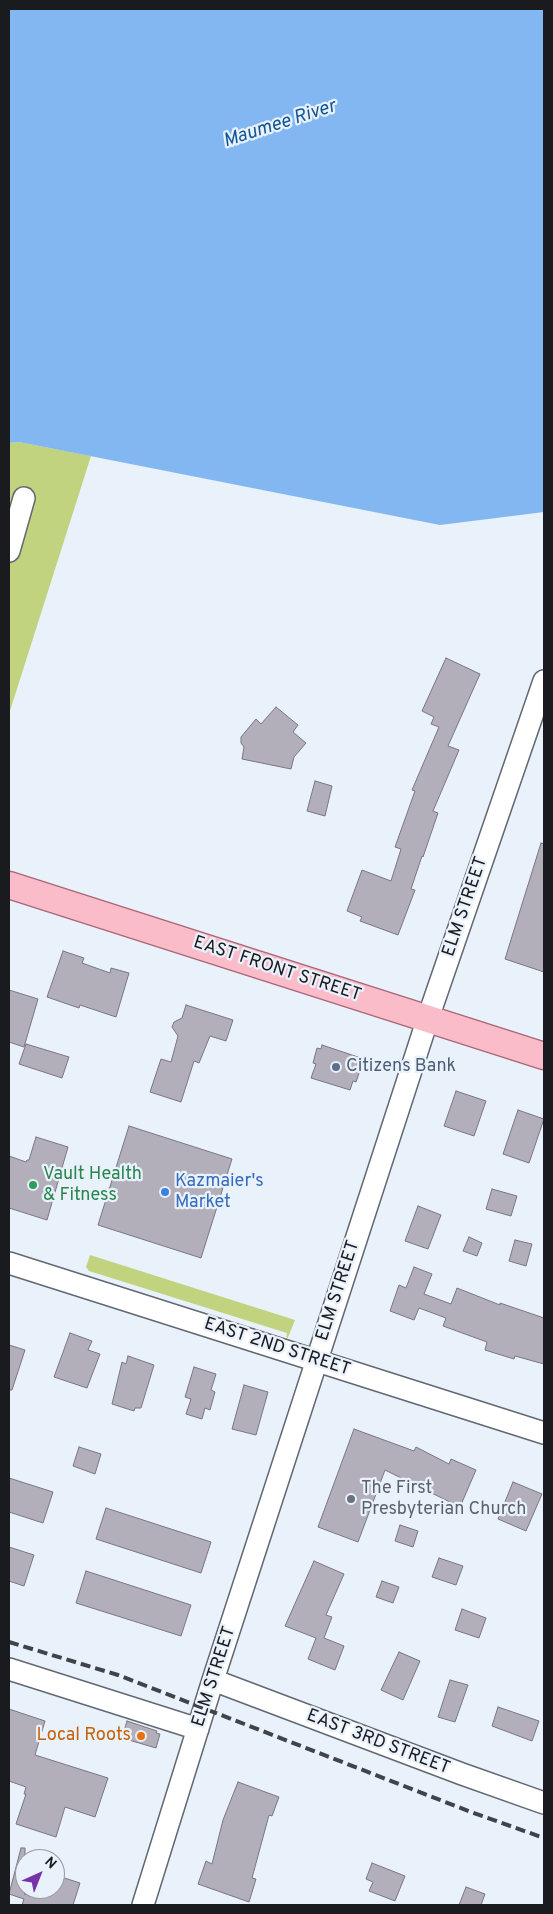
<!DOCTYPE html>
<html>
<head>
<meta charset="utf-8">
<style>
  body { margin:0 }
  #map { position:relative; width:553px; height:1914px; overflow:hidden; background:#e9f1fb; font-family:Overpass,sans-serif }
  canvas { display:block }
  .frame { position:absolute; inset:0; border:10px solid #191b1f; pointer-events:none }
  .north { position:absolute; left:15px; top:1849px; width:50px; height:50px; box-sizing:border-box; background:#e9f1fb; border:1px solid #969ba3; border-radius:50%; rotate:44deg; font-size:14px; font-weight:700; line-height:20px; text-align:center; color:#191b1f }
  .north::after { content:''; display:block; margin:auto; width:18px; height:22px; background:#7734a8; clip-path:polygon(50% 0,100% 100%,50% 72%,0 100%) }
</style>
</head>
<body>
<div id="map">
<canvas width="553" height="1914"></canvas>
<div class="frame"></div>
<div class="north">N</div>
</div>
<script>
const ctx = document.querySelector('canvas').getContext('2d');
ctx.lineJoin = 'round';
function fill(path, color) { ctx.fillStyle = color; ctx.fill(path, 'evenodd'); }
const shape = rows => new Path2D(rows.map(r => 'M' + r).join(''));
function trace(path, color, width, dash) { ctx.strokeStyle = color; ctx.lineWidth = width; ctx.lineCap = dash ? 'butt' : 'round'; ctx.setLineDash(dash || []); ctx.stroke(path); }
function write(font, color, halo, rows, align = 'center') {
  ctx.font = font + ' Overpass,sans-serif'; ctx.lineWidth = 4.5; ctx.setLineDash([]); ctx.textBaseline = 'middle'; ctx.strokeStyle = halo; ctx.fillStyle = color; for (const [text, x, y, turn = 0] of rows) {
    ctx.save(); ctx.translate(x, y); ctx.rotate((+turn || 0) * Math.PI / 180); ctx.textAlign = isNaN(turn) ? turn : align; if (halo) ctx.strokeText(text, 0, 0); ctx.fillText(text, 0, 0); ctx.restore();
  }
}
const green = shape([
  [19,442,91,456,9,714,9,443],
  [90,1255,295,1320,289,1335,286,1341,287,1333,89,1271,86,1267]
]);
const water = shape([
  [9,9,544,9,544,512,440,525,19,442,9,443]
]);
const building = shape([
  [446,658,480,674,448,746,459,750,433,811,438,813,423,857,422,856,411,889,415,890,398,935,360,921,362,917,347,911,362,870,391,881,401,849,395,847,415,791,412,790,439,727,431,724,434,717,422,711,446,658],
  [276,707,298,725,293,732,306,743,294,757,291,769,242,759,244,747,241,743,241,737,256,719,261,724,276,707],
  [315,781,332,786,325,816,307,811,315,781],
  [541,843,544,844,544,972,505,959,541,843],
  [63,951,84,958,82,963,110,973,111,968,129,973,116,1017,80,1005,79,1008,47,997,63,951],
  [9,990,38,999,24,1047,9,1042,9,990],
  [186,1005,233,1020,226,1041,210,1036,199,1063,194,1061,181,1102,150,1092,161,1059,171,1062,178,1036,172,1027,174,1022,182,1018,186,1005],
  [26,1044,69,1057,62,1078,19,1064,26,1044],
  [322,1045,364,1059,356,1082,353,1081,350,1090,311,1078,316,1064,313,1063,317,1048,321,1049,322,1045],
  [456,1091,486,1101,474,1136,444,1126,456,1091],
  [518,1110,544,1119,529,1163,503,1154,518,1110],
  [129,1126,232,1159,201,1258,98,1225,129,1126],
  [36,1137,68,1147,47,1220,9,1208,9,1156,26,1162,27,1160,29,1160,36,1137],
  [492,1189,517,1196,511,1216,486,1209,492,1189],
  [418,1206,441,1215,428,1249,405,1241,418,1206],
  [469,1237,482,1243,477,1256,463,1251,469,1237],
  [515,1240,532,1244,526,1266,509,1261,515,1240],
  [414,1267,432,1274,424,1294,451,1304,457,1288,500,1305,500,1303,544,1318,544,1364,515,1356,514,1359,485,1350,487,1342,443,1326,446,1318,419,1308,414,1320,390,1311,399,1285,406,1288,414,1267],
  [70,1333,92,1341,88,1350,100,1354,87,1388,54,1377,70,1333],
  [9,1345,25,1350,12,1390,9,1390,9,1345],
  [128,1356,154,1365,141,1408,135,1408,134,1411,112,1404,122,1362,126,1364,128,1356],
  [194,1367,216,1374,211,1390,215,1392,210,1410,205,1408,202,1419,186,1414,191,1399,185,1397,194,1367],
  [244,1385,268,1392,256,1435,232,1429,244,1385],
  [354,1429,414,1451,416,1447,449,1464,451,1459,476,1470,460,1507,385,1470,358,1542,318,1527,354,1429],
  [79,1447,101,1454,95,1474,73,1466,79,1447],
  [9,1478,53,1492,43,1523,9,1512,9,1478],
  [513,1482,542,1494,526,1531,498,1519,513,1482],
  [106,1508,211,1542,201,1573,96,1539,106,1508],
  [400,1525,418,1531,413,1547,395,1541,400,1525],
  [9,1547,34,1555,24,1586,9,1581,9,1547],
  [439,1558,463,1566,456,1585,432,1577,439,1558],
  [314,1561,344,1574,326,1615,332,1617,324,1638,344,1646,335,1670,308,1659,316,1638,285,1626,314,1561],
  [86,1571,191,1605,181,1636,76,1603,86,1571],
  [382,1581,399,1587,393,1603,376,1597,382,1581],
  [462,1609,486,1618,479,1638,455,1630,462,1609],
  [399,1652,420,1661,403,1700,381,1690,399,1652],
  [450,1680,468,1685,455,1722,438,1717,450,1680],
  [498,1707,539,1721,532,1741,492,1726,498,1707],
  [9,1709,45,1721,35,1755,108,1778,95,1817,65,1807,56,1837,16,1824,26,1794,24,1794,26,1787,9,1781,9,1709],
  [127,1721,157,1731,156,1733,160,1734,156,1748,122,1738,127,1721],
  [238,1782,279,1797,272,1816,269,1815,252,1878,256,1879,249,1902,198,1884,206,1861,212,1864,223,1820,238,1782],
  [21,1848,25,1848,25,1895,27,1889,55,1889,55,1875,80,1883,73,1905,22,1905,24,1899,9,1894,21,1848],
  [372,1863,405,1876,395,1901,369,1891,373,1882,366,1879,372,1863],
  [466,1887,485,1894,481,1905,459,1905,466,1887]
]);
const minor = shape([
  [9,551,24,498],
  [9,1263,544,1433],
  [9,1669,198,1729],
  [213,1680,462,1774,544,1803],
  [143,1905,213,1680,428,1018,544,681]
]);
const major = shape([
  [9,885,544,1056]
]);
const rail = shape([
  [9,1642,118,1675,471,1812,544,1838]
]);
const markers = [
  [336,1067,5,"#5c6f8a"],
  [33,1185,5,"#2e9e5b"],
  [165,1192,5,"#3f7fe0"],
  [351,1499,5,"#6b7280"],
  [141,1736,5,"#e8710a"]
];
const streetNames = [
  ["ELM STREET",466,907,-71],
  ["EAST FRONT STREET",277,970,18],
  ["ELM STREET",339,1291,-72],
  ["EAST 2ND STREET",277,1348,18],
  ["ELM STREET",215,1677,-72],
  ["EAST 3RD STREET",378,1743,21]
];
const serviceNames = [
  ["Citizens Bank",346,1067]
];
const leisureNames = [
  ["Vault Health",43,1175],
  ["& Fitness",43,1196]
];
const shopNames = [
  ["Kazmaier's",175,1182],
  ["Market",175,1203]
];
const worshipNames = [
  ["The First",361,1489],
  ["Presbyterian Church",361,1510]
];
const foodNames = [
  ["Local Roots",131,1736]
];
const waterNames = [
  ["Maumee River",280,125,-18]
];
fill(green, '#c1d37f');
fill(water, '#83b7f1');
fill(building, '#b2afba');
trace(building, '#797680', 1);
trace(minor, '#626871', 24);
trace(major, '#ab6677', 29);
trace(minor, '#fff', 21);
trace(major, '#fbbcca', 26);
trace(rail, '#404348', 4, [10, 5]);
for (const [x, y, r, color] of markers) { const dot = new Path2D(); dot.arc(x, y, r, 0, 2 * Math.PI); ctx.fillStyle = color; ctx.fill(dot); trace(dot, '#e9f1fb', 2); }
write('18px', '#191b1f', '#e9f1fb', streetNames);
write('18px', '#4e5e75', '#e9f1fb', serviceNames, 'left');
write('18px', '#27864d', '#e9f1fb', leisureNames, 'left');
write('18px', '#366cbe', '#e9f1fb', shopNames, 'left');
write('18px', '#5b616d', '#e9f1fb', worshipNames, 'left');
write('18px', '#c56008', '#e9f1fb', foodNames, 'right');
write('italic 19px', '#0e5696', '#e9f1fb', waterNames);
</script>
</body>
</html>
